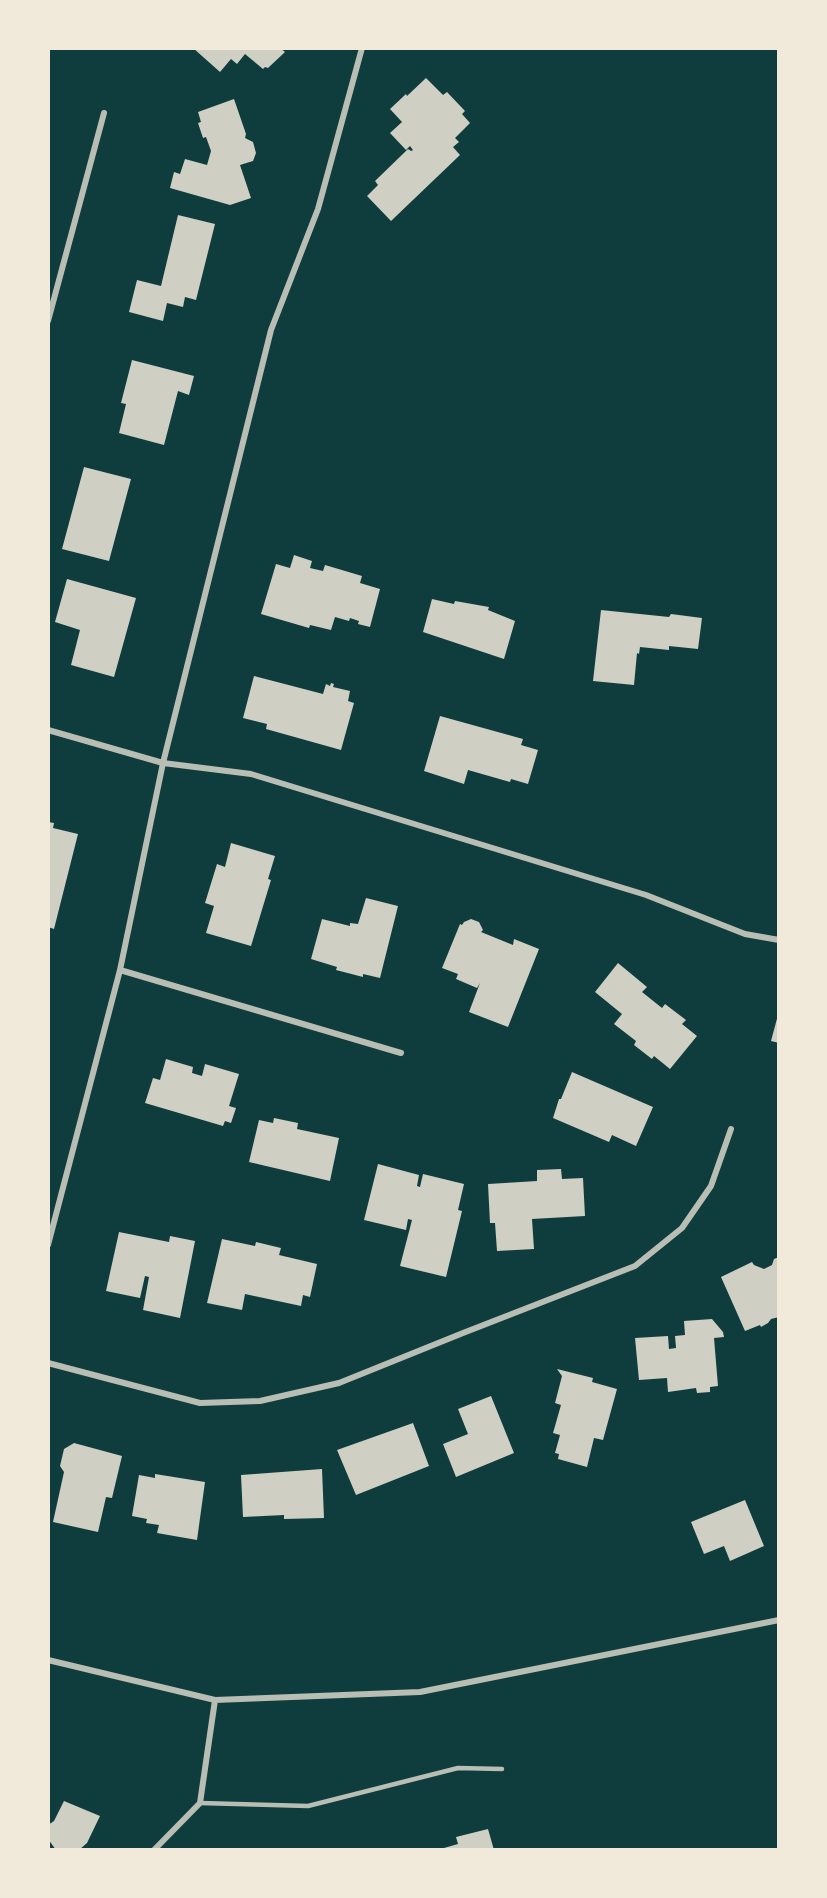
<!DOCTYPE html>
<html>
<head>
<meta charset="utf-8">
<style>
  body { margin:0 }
  #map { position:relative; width:827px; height:1898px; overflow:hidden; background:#0f3d3e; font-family:"Archivo Narrow",sans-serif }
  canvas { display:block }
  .frame { position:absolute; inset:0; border:50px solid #f1e9da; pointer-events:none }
</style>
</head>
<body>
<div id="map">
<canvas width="827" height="1898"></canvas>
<div class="frame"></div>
</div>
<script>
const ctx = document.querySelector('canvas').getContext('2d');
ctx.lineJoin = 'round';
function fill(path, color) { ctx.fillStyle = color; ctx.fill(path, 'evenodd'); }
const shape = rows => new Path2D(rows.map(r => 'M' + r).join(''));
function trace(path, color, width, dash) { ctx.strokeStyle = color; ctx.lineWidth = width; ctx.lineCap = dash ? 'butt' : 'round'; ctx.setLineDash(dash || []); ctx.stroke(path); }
const building = shape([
  [193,48,280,48,285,52,268,68,265,67,263,69,245,54,237,64,231,59,220,72],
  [426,78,443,95,447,92,465,111,462,114,470,123,455,138,459,142,453,147,460,155,391,221,367,196,378,185,375,181,408,149,411,151,413,150,410,146,406,150,390,133,402,122,390,109,406,94,407,96],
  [234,99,246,134,245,138,253,142,256,153,253,161,240,165,251,198,230,205,170,188,174,172,180,174,185,159,207,165,211,151,206,137,203,138,198,123,201,122,198,112],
  [178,215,215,224,196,300,185,297,183,307,167,303,163,321,129,312,137,280,161,286],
  [132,360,194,376,189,395,178,391,164,445,119,433,126,404,121,403],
  [84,467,131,479,109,561,62,549],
  [294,555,312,561,310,568,323,571,325,565,362,576,360,583,380,589,370,627,358,624,359,621,350,618,349,621,335,617,331,630,310,625,309,628,261,614,276,564,290,568],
  [67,579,136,598,114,677,71,665,80,630,55,622],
  [432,599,454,604,455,601,489,607,488,610,515,621,504,659,423,632],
  [601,610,669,617,671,614,702,618,698,649,669,646,669,650,640,647,639,654,637,653,634,685,593,681],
  [254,676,323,694,326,684,330,686,331,683,334,684,333,687,350,691,348,701,354,703,341,750,266,729,267,724,243,718],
  [440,716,523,739,521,745,538,750,528,784,511,779,510,782,468,770,464,784,424,771],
  [48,822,54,823,53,828,78,834,54,929,48,927],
  [231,843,275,856,268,879,271,880,251,946,206,933,214,906,205,903,217,864,225,867],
  [366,898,398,906,380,978,363,974,363,977,336,970,337,967,311,959,322,919,350,926,350,923,358,924],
  [471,919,479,922,483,930,481,932,513,945,514,939,539,949,508,1027,469,1012,480,983,477,988,456,979,458,974,442,968,460,924,462,925,464,922],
  [618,963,647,987,642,992,662,1008,665,1004,686,1020,682,1024,697,1036,670,1069,654,1056,652,1059,634,1045,636,1041,614,1024,622,1014,595,992],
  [778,1015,779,1015,779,1043,771,1041],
  [166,1059,193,1067,192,1073,202,1076,205,1064,239,1074,229,1106,236,1108,231,1123,225,1121,223,1126,145,1103,153,1078,160,1080],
  [572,1072,653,1107,636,1146,612,1135,609,1142,553,1118,559,1099,561,1099],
  [274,1118,298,1123,297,1129,339,1138,330,1181,249,1162,259,1120,273,1123],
  [378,1164,419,1175,417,1186,420,1187,423,1174,464,1184,458,1210,462,1211,446,1277,400,1266,412,1220,408,1219,406,1230,364,1220],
  [561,1169,562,1179,583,1178,585,1216,532,1219,534,1249,497,1251,495,1223,490,1223,488,1184,537,1181,537,1170],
  [119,1232,169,1242,170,1236,195,1241,180,1318,143,1310,149,1277,145,1276,140,1298,106,1291],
  [222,1239,255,1246,256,1242,281,1248,279,1255,317,1264,310,1297,303,1295,301,1306,245,1294,242,1310,207,1303],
  [779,1257,779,1317,771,1319,768,1323,761,1327,760,1325,745,1331,721,1277,752,1262,754,1265,764,1269,772,1265,774,1259],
  [712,1319,723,1332,724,1337,714,1338,718,1386,710,1387,710,1392,697,1393,696,1388,668,1392,667,1378,639,1380,635,1338,668,1336,669,1349,676,1348,675,1336,685,1335,684,1321],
  [557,1369,593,1378,592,1382,617,1389,603,1440,594,1438,587,1467,558,1459,559,1454,555,1453,560,1435,553,1433,561,1405,555,1403,562,1376],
  [491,1396,514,1453,456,1477,443,1444,468,1434,458,1409],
  [413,1423,429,1466,356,1495,337,1450],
  [74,1443,122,1456,112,1498,106,1497,98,1532,53,1522,64,1472,60,1466,64,1449],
  [322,1469,324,1518,284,1519,284,1515,243,1517,241,1475],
  [155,1474,205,1482,197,1540,157,1533,159,1525,146,1523,147,1519,132,1516,139,1475,155,1478],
  [745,1500,764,1546,730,1561,724,1546,704,1554,691,1522],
  [64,1801,100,1816,87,1843,79,1850,56,1850,48,1839,48,1825,54,1821],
  [488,1829,494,1850,445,1850,444,1848,458,1844,456,1837]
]);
const service = shape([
  [200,1803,308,1806,458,1768,502,1769]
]);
const minor = shape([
  [48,321,104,113],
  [48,730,163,763,251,774,646,895,745,934,779,940],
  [120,970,401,1053],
  [48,1245,120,970,163,763,271,330,318,209,362,48],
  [48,1363,200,1403,260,1401,339,1383,463,1333,635,1266,682,1228,711,1186,731,1129],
  [48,1660,215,1700,420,1692,779,1620],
  [154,1850,200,1803,215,1700]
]);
fill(building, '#cfcfc3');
trace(service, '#b8beb3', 4.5);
trace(minor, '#b8beb3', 6);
</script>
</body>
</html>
